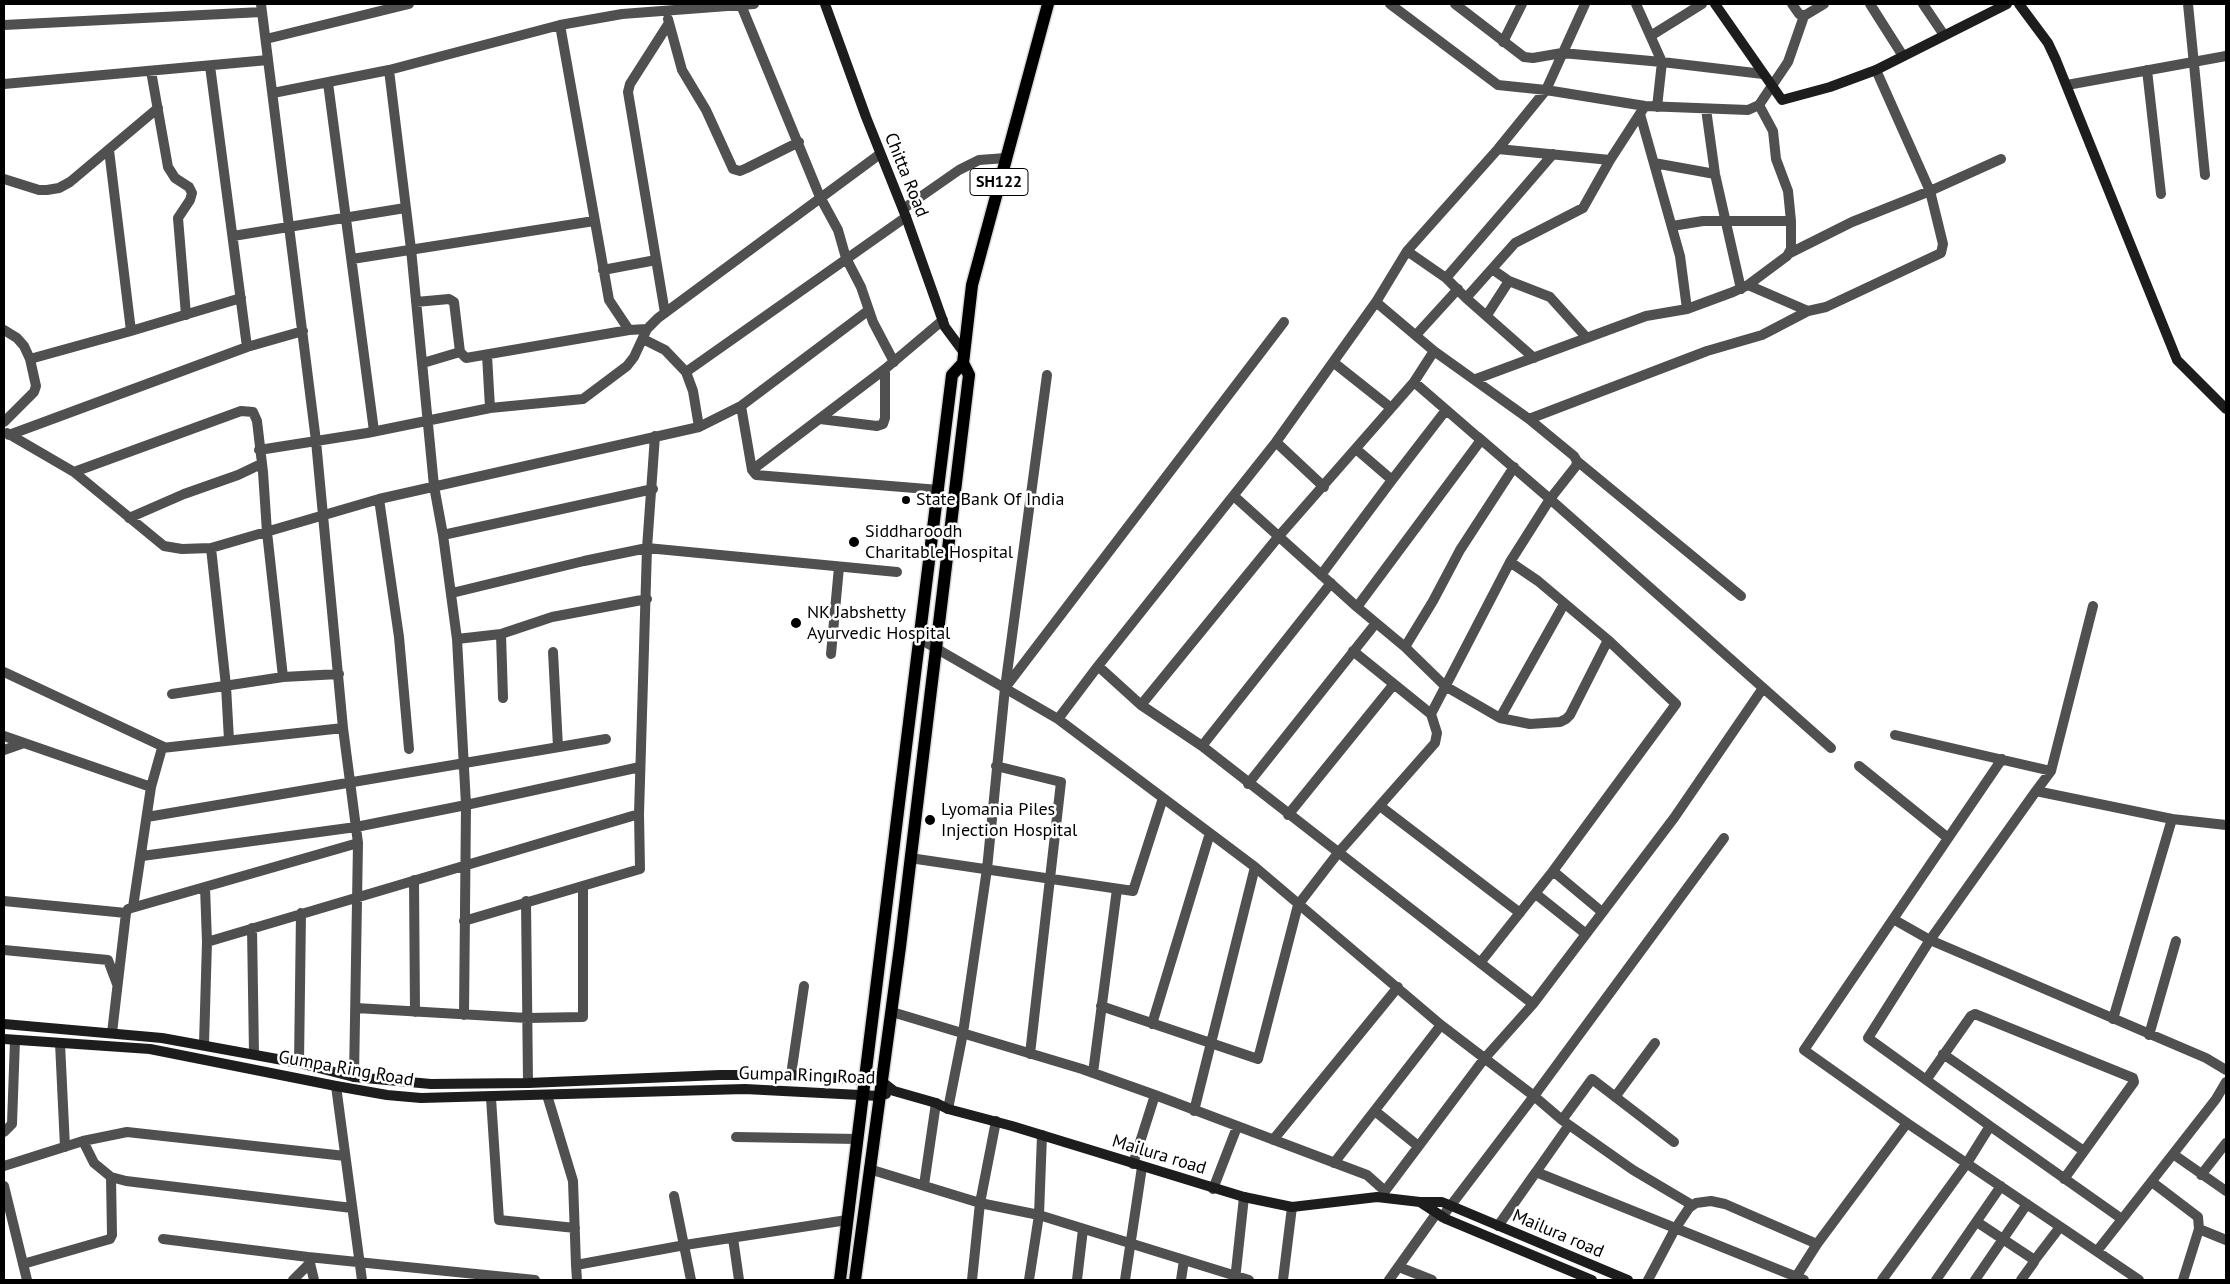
<!DOCTYPE html>
<html>
<head>
<meta charset="utf-8">
<style>
  body { margin:0 }
  #map { position:relative; width:2230px; height:1284px; overflow:hidden; background:#fff; font-family:"PT Sans",sans-serif }
  canvas { display:block }
  .frame { position:absolute; inset:0; border:5px solid #000; pointer-events:none }
</style>
</head>
<body>
<div id="map">
<canvas width="2230" height="1284"></canvas>
<div class="frame"></div>
</div>
<script>
const ctx = document.querySelector('canvas').getContext('2d');
ctx.lineJoin = 'round';
const shape = rows => new Path2D(rows.map(r => 'M' + r).join(''));
function trace(path, color, width, dash) { ctx.strokeStyle = color; ctx.lineWidth = width; ctx.lineCap = dash ? 'butt' : 'round'; ctx.setLineDash(dash || []); ctx.stroke(path); }
function write(font, color, halo, rows, align = 'center') {
  ctx.font = font + ' "PT Sans",sans-serif'; ctx.lineWidth = 5; ctx.setLineDash([]); ctx.textBaseline = 'middle'; ctx.strokeStyle = halo; ctx.fillStyle = color; for (const [text, x, y, turn = 0] of rows) {
    ctx.save(); ctx.translate(x, y); ctx.rotate((+turn || 0) * Math.PI / 180); ctx.textAlign = isNaN(turn) ? turn : align; if (halo) ctx.strokeText(text, 0, 0); ctx.fillText(text, 0, 0); ctx.restore();
  }
}
const street = shape([
  [261,4,316,441,343,728,358,843,354,1077],
  [1390,4,1498,85,1546,90,1645,106,1748,110,1759,105,1788,62,1804,16],
  [1455,4,1524,57,1533,58,1562,53,1662,62,1763,74],
  [1636,4,1662,62,1657,107],
  [1792,4,1799,14,1804,16,1824,4],
  [1870,4,1903,56],
  [1923,4,1944,35],
  [2188,4,2205,175],
  [741,5,820,197,838,230,846,258,861,287,873,322,894,362],
  [668,19,682,70,706,110,733,169,740,171,747,168,799,142],
  [4,25,262,12],
  [560,25,609,300,629,330],
  [1652,35,1702,4],
  [266,39,409,4],
  [1503,42,1522,4],
  [210,66,247,347],
  [389,70,411,249,434,486,443,535,457,639,466,805,464,1015],
  [2147,70,2161,194],
  [151,71,168,167,175,178,189,187,192,193,190,200,178,218,186,315],
  [328,83,374,431],
  [4,84,268,60],
  [2067,85,2226,56],
  [273,93,389,70,560,25,622,14,754,4],
  [1706,109,1715,174,1741,289],
  [1640,114,1680,256,1687,309],
  [1498,149,1610,160],
  [109,150,131,331],
  [1654,163,1715,174],
  [4,179,39,190,47,190,59,188,70,182,158,108],
  [903,209,959,170,979,160,1006,158],
  [1672,226,1703,221,1791,221],
  [233,236,405,208],
  [1407,251,1446,278,1466,298,1515,243,1583,208,1610,160,1645,106],
  [1790,253,1852,222,1930,191,2001,159],
  [352,259,594,221],
  [1492,269,1509,281,1550,297,1587,338],
  [603,270,656,260],
  [1446,278,1553,154],
  [1748,285,1808,311],
  [1466,298,1534,358],
  [416,302,449,299,454,302,460,352,466,358,629,330,647,329],
  [665,313,628,92,630,84,669,23],
  [1487,315,1509,281],
  [4,330,17,338,24,346,30,359,36,386,34,392,4,422],
  [1416,335,1458,289],
  [643,339,665,350,686,372,693,391,699,427],
  [487,355,490,408],
  [30,359,131,331,241,298],
  [1333,362,1391,408],
  [423,363,460,352],
  [686,372,906,217],
  [1476,379,1646,316,1687,309,1733,292,1748,285,1787,256,1791,249,1791,221,1788,191,1776,159,1773,131,1759,105],
  [741,406,752,470,756,475,939,490],
  [820,419,877,426,883,424,885,418,885,369],
  [1529,419,1707,351,1762,335,1808,311,1826,307,1941,253,1943,244,1930,191,1876,70],
  [7,433,74,472,164,546,182,549,211,548],
  [9,435,247,347,303,331],
  [1478,437,1550,499,1831,748],
  [1276,442,1324,487],
  [1356,449,1392,480],
  [259,450,367,433,490,408,583,399,627,366,634,357,647,329,658,318,880,154],
  [1577,461,1741,596],
  [752,470,885,369,943,320],
  [74,472,241,411,253,412,257,421,263,472,267,532,283,677],
  [1235,497,1357,607,1405,647,1445,686,1500,718,1530,724,1560,722,1566,719,1570,715,1608,640],
  [379,499,399,637,409,749],
  [129,518,184,494,238,475,261,464],
  [443,535,653,489],
  [1321,575,1392,480,1446,410],
  [452,593,584,561,647,548,897,572],
  [2093,606,2051,771,2036,791,2172,819],
  [1357,607,1481,440,1414,382],
  [501,634,503,698],
  [457,639,501,634,552,617,647,599],
  [920,639,1058,719,1255,867,1441,1025,1534,1096,1562,1120,1633,1170,1692,1205],
  [1405,647,1433,601,1460,550,1514,467],
  [1353,651,1431,714,1510,562,1550,499,1576,466,1577,461,1574,456,1529,419,1434,351,1376,302],
  [553,652,558,747],
  [831,654,839,567],
  [1098,666,1276,442,1376,302,1407,251,1498,149,1546,90,1585,4],
  [4,672,164,747],
  [1005,688,1284,322],
  [172,694,283,677,339,674],
  [1141,705,1279,536,1414,382,1434,351],
  [1500,718,1564,604],
  [1058,719,1098,666,1141,705,1202,746,1533,1004],
  [1895,735,2051,771],
  [4,736,151,787],
  [229,740,226,686,211,548,379,499,699,427,741,406,869,310],
  [1202,746,1331,583],
  [4,750,24,743],
  [2002,759,1804,1050,1907,1123,2139,1280],
  [996,766,1061,782,1030,1054],
  [1859,766,1948,838],
  [1248,784,1376,623],
  [1380,806,1520,913],
  [1288,815,1394,684],
  [147,817,606,739],
  [142,856,356,827,466,805,640,767],
  [910,858,1133,891,1163,798],
  [1553,871,1602,912],
  [414,880,415,1012],
  [1536,894,1586,934],
  [4,901,126,913],
  [526,901,528,1083],
  [133,907,151,787,162,748,343,728],
  [1893,919,1930,940,2206,1058,2226,1070],
  [464,921,640,869,639,814,647,548,655,436],
  [252,928,254,1054],
  [207,942,639,814],
  [4,950,108,960,117,984],
  [1480,963,1553,871,1676,704,1608,640,1538,581,1510,562],
  [1101,1006,1258,1059,1298,905,1338,853,1435,743,1437,733,1431,714],
  [356,1008,527,1018,583,1017,583,887],
  [892,1012,1082,1069,1155,1095,1367,1175,1385,1191,1383,1196],
  [2113,1019,2172,819,2226,825],
  [1152,1024,1210,833],
  [112,1033,126,913,128,909,358,843],
  [2149,1035,2176,941],
  [60,1043,65,1147],
  [204,1044,207,942,205,887],
  [1943,1054,2084,1151],
  [299,1063,301,913],
  [1093,1073,1117,889],
  [791,1075,804,986],
  [1926,1080,1971,1016,1975,1014,2133,1078,2134,1082,2064,1179],
  [336,1086,362,1280],
  [547,1095,573,1181,576,1265],
  [1615,1097,1655,1043],
  [491,1098,499,1220,575,1228],
  [948,1109,963,1033,987,869,1005,688,1047,375],
  [1194,1111,1255,867],
  [1375,1111,1418,1146],
  [1562,1120,1592,1079,1674,1142],
  [1990,1126,2119,1217,2123,1218,2216,1099,2226,1082],
  [4,1132,12,1124,15,1040],
  [736,1137,858,1139],
  [1273,1140,1398,987],
  [83,1141,94,1163,111,1177,126,1181,352,1208],
  [2173,1154,2226,1191],
  [1334,1163,1441,1025],
  [1133,1164,1155,1095],
  [4,1166,83,1141,127,1132,345,1156],
  [869,1169,980,1203,1039,1215,1249,1280],
  [1536,1172,1569,1125],
  [2201,1175,2226,1143],
  [2152,1182,2198,1217,2199,1229],
  [924,1185,936,1103],
  [4,1186,27,1280],
  [1213,1189,1237,1127],
  [1385,1191,1484,1059,1533,1004,1674,818,1763,688],
  [674,1196,691,1280],
  [1442,1217,1534,1096,1724,838],
  [1977,1222,2033,1259,2034,1262,2021,1280],
  [1498,1226,1536,1172,1804,1280],
  [733,1238,739,1280],
  [163,1239,308,1257,535,1280],
  [2097,1251,2123,1218],
  [309,1259,314,1280],
  [2034,1261,2060,1227],
  [23,1264,110,1239,112,1235,111,1177],
  [1399,1267,1432,1280],
  [1796,1277,1817,1244,1907,1123],
  [293,1280,310,1263],
  [577,1280,576,1265,685,1245,847,1220],
  [972,1280,980,1203,996,1121],
  [1029,1280,1039,1215,1042,1135],
  [1077,1280,1083,1229],
  [1125,1280,1142,1167],
  [1181,1280,1184,1260],
  [1235,1280,1244,1197],
  [1283,1280,1292,1207],
  [1389,1280,1436,1214],
  [1648,1280,1675,1229,1689,1208,1696,1203,1711,1201,1725,1204,1817,1244],
  [1882,1280,1967,1163,1990,1126,1868,1038,1930,940,2036,791],
  [1936,1280,2001,1186],
  [1975,1280,2027,1204],
  [2183,1280,2199,1229,2226,1240]
]);
const secondary = shape([
  [825,4,866,117,906,217,945,327,965,354],
  [1715,4,1782,100,1830,87,1876,70,2007,4],
  [2019,4,2048,43,2056,60,2177,360,2226,409],
  [4,1024,162,1038,299,1063,354,1077,431,1084,528,1083,720,1075,791,1075,881,1081,894,1091,936,1103,948,1109,1012,1126,1244,1197,1292,1207,1377,1197,1420,1202,1442,1202,1628,1280],
  [4,1039,150,1049,336,1086,387,1095,421,1098,745,1089,879,1096,886,1094],
  [1420,1202,1446,1219,1592,1280]
]);
const primary = shape([
  [840,1280,952,375,963,363],
  [855,1280,900,947,969,375,963,363,972,285,1048,4]
]);
const markers = [
  [906,500,5,"#000"],
  [854,542,6,"#000"],
  [796,623,6,"#000"],
  [930,820,6,"#000"]
];
const shields = [
  [999,182,58]
];
const shieldNames = [
  ["SH122",999,182]
];
const streetNames = [
  ["Chitta Road",906,175,68],
  ["Gumpa Ring Road",346,1069,10],
  ["Gumpa Ring Road",807,1076,2],
  ["Mailura road",1159,1155,17],
  ["Mailura road",1558,1234,23]
];
const poiNames = [
  ["State Bank Of India",916,500],
  ["Siddharoodh",865,532],
  ["Charitable Hospital",865,553],
  ["NK Jabshetty",807,613],
  ["Ayurvedic Hospital",807,634],
  ["Lyomania Piles",941,810],
  ["Injection Hospital",941,831]
];
trace(primary, '#dbdbdb', 15);
trace(street, '#505050', 10);
trace(secondary, '#1d1d1d', 10);
trace(primary, '#000', 12);
for (const [x, y, r, color] of markers) { const dot = new Path2D(); dot.arc(x, y, r, 0, 2 * Math.PI); ctx.fillStyle = color; ctx.fill(dot); trace(dot, '#fff', 2); }
for (const [x, y, w] of shields) { const box = new Path2D(); box.roundRect(x - w / 2, y - 13.5, w, 27, 4); ctx.fillStyle = '#fff'; ctx.fill(box); trace(box, '#000', 1); }
write('bold 16px', '#000', null, shieldNames);
write('18px', '#000', '#fff', streetNames);
write('18px', '#000', '#fff', poiNames, 'left');
</script>
</body>
</html>
